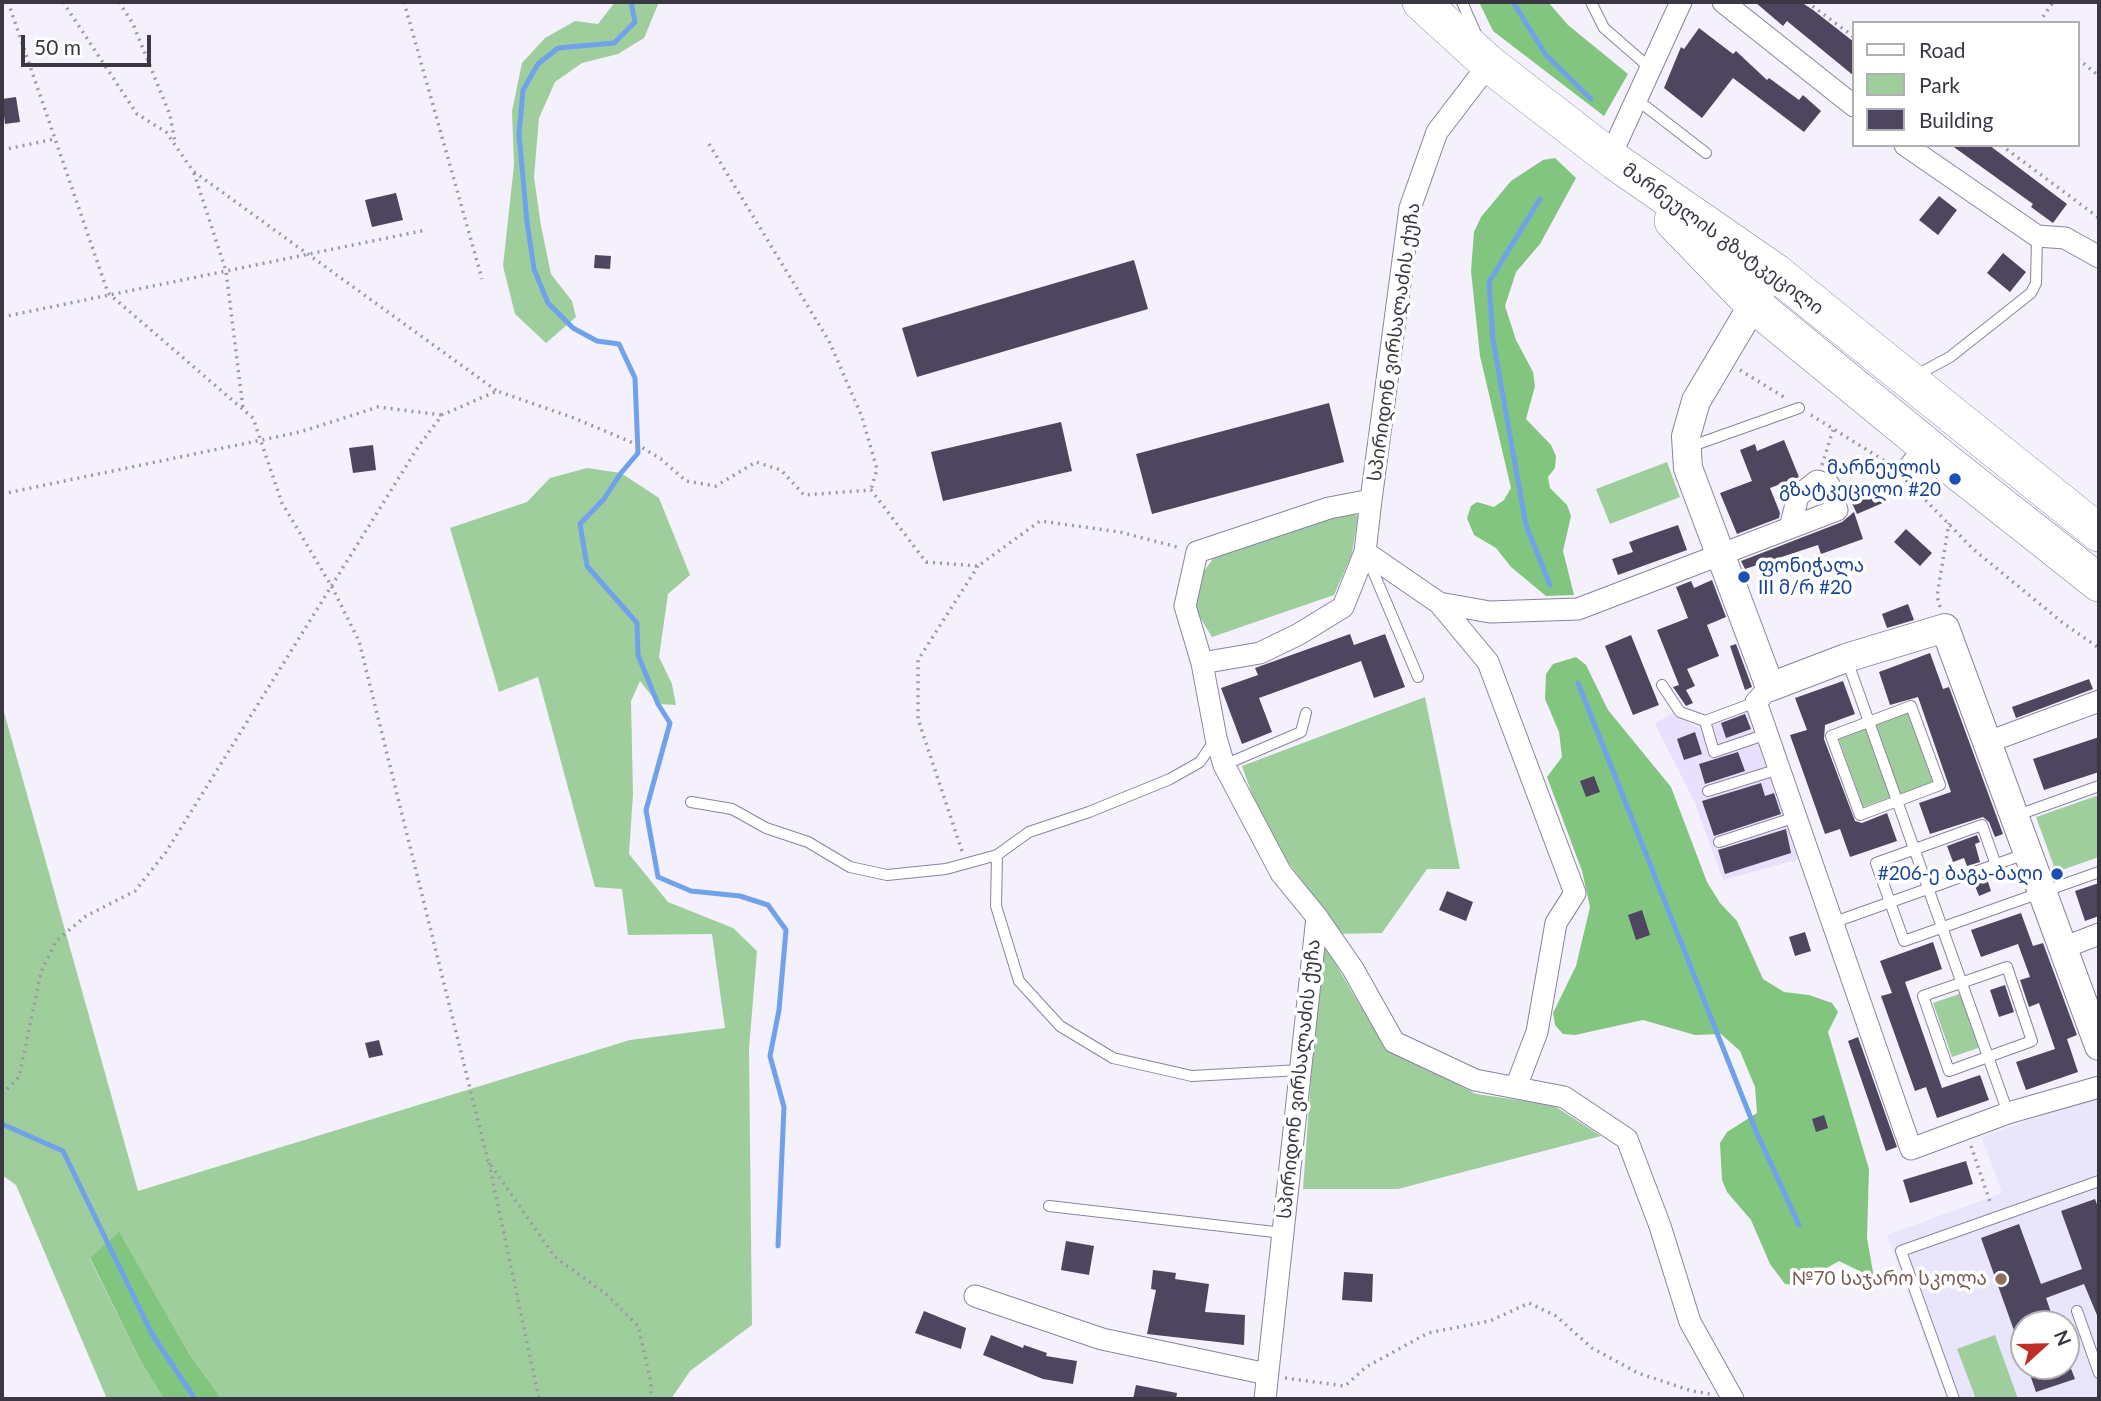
<!DOCTYPE html>
<html>
<head>
<meta charset="utf-8">
<style>
  body { margin:0 }
  #map { position:relative; width:2101px; height:1401px; overflow:hidden; background:#f4f0fc; font-family:Lato,sans-serif }
  canvas { display:block }
  .frame { position:absolute; inset:0; border:4px solid #3a3742; pointer-events:none }
  .legend { position:absolute; left:1852px; top:21px; width:228px; height:126px; box-sizing:border-box; background:#fff; border:2px solid #b0afb3; margin:0; padding:9px 12px; list-style:none; font-size:21px; color:#3a3742 }
  .legend li { display:flex; align-items:center; gap:14px; height:35px }
  .legend b { width:35px; border:2px solid #b0afb3 }
  .north { position:absolute; left:2010px; top:1310px; width:70px; height:70px; box-sizing:border-box; background:#fff; border:2px solid #b0afb3; border-radius:50%; rotate:68deg; font-size:19px; font-weight:700; line-height:28px; text-align:center; color:#3a3742 }
  .north::after { content:''; display:block; margin:auto; width:24px; height:32px; background:#be3025; clip-path:polygon(50% 0,100% 100%,50% 72%,0 100%) }
  .scale { position:absolute; left:21px; top:35px; width:130px; height:32px; box-sizing:border-box; border:4px solid #3a3742; border-top:0; padding-left:9px; font-size:21px; line-height:24px; white-space:nowrap; color:#3a3742; -webkit-text-stroke:5px #fff; paint-order:stroke }
</style>
</head>
<body>
<div id="map">
<canvas width="2101" height="1401"></canvas>
<div class="frame"></div>
<ul class="legend">
<li><b style="height:9px;background:#fff"></b>Road</li>
<li><b style="height:19px;background:#9fce9d"></b>Park</li>
<li><b style="height:19px;background:#4e465e"></b>Building</li>
</ul>
<div class="north">N</div>
<div class="scale">50 m</div>
</div>
<script>
const ctx = document.querySelector('canvas').getContext('2d');
ctx.lineJoin = 'round';
function fill(path, color) { ctx.fillStyle = color; ctx.fill(path, 'evenodd'); }
const shape = rows => new Path2D(rows.map(r => 'M' + r).join(''));
function trace(path, color, width, dash) { ctx.strokeStyle = color; ctx.lineWidth = width; ctx.lineCap = dash ? 'butt' : 'round'; ctx.setLineDash(dash || []); ctx.stroke(path); }
function write(font, color, halo, rows, align = 'center') {
  ctx.font = font + ' Lato,"Noto Sans Georgian",sans-serif'; ctx.lineWidth = 7; ctx.setLineDash([]); ctx.textBaseline = 'middle'; ctx.strokeStyle = halo; ctx.fillStyle = color; for (const [text, x, y, turn = 0] of rows) {
    ctx.save(); ctx.translate(x, y); ctx.rotate((+turn || 0) * Math.PI / 180); ctx.textAlign = isNaN(turn) ? turn : align; if (halo) ctx.strokeText(text, 0, 0); ctx.fillText(text, 0, 0); ctx.restore();
  }
}
const built = shape([
  [1753,707,1803,858,1723,880,1695,803,1655,724,1672,713,1698,728]
]);
const education = shape([
  [2099,1095,2099,1399,1947,1399,1887,1235,2002,1193,1982,1137],
  [2024,1324,2066,1324,2066,1366,2024,1366]
]);
const green = shape([
  [615,2,659,2,644,38,618,54,582,63,555,82,539,118,534,177,541,226,551,274,572,301,576,317,546,343,515,314,503,266,514,165,512,111,522,63,545,38,575,21,598,24],
  [1667,462,1680,497,1610,524,1596,489],
  [587,468,621,473,659,498,690,575,668,594,659,657,672,684,676,705,658,704,640,681,631,701,633,794,629,854,668,902,733,928,757,951,749,1049,752,1325,690,1371,671,1399,222,1399,190,1355,119,1233,90,1259,141,1362,164,1399,107,1399,16,1185,2,1175,2,705,138,1191,630,1040,725,1028,712,934,628,935,622,889,595,887,538,677,499,692,450,528,527,502,550,478],
  [1349,512,1358,516,1352,554,1334,595,1212,637,1193,606,1196,582,1215,556],
  [1425,697,1460,869,1427,869,1382,933,1335,934,1330,920,1288,862,1256,805,1242,766],
  [1910,712,1934,782,1863,807,1838,737],
  [2099,795,2099,857,2056,872,2036,817],
  [1321,939,1384,1046,1476,1094,1553,1105,1601,1136,1398,1189,1303,1189],
  [1962,993,1981,1047,1952,1057,1933,1003],
  [1995,1335,2018,1399,1976,1399,1957,1349]
]);
const forest = shape([
  [1479,2,1548,2,1568,25,1628,74,1604,116,1493,31],
  [1555,158,1576,178,1540,244,1516,272,1505,306,1516,340,1533,372,1535,386,1526,419,1551,445,1556,456,1555,468,1548,477,1550,488,1567,505,1571,516,1563,551,1574,595,1546,596,1511,567,1496,548,1474,535,1467,518,1471,506,1477,502,1494,507,1504,500,1511,488,1480,356,1471,271,1474,232,1481,217,1511,181,1543,160],
  [1576,657,1586,665,1608,710,1671,787,1707,882,1720,903,1737,921,1763,979,1784,992,1809,995,1832,1003,1838,1012,1828,1032,1869,1169,1867,1238,1874,1278,1839,1261,1797,1285,1785,1284,1770,1264,1751,1220,1727,1192,1722,1180,1720,1143,1727,1132,1757,1113,1755,1087,1740,1051,1721,1034,1695,1035,1643,1020,1575,1035,1563,1034,1555,1025,1553,1013,1576,966,1590,907,1582,871,1547,777,1562,757,1559,732,1545,699,1546,674,1553,664],
  [119,1232,190,1355,222,1399,164,1399,141,1362,90,1258]
]);
const stream = shape([
  [631,2,635,22,614,43,558,48,538,64,523,90,519,134,527,222,534,269,548,303,573,328,597,341,619,344,635,378,638,453,621,473,604,499,580,524,587,566,637,623,638,655,658,704,670,723,646,810,658,877,691,891,740,896,768,905,786,930,779,1010,770,1056,784,1107,778,1246],
  [1513,2,1546,55,1591,99],
  [1540,199,1489,282,1493,340,1526,525,1550,585],
  [1578,683,1756,1131,1799,1225],
  [2,1124,63,1151,152,1334,195,1399]
]);
const building = shape([
  [1755,2,1801,2,1813,10,1854,42,1854,76,1787,21,1783,26],
  [1699,28,1733,54,1736,51,1767,80,1769,78,1799,100,1803,95,1821,111,1804,132,1733,78,1702,118,1664,88,1681,47,1684,49],
  [16,97,20,122,5,124,2,99],
  [1951,145,1989,145,2067,204,2053,223,2031,207,2033,204],
  [396,193,403,220,372,227,365,200],
  [1939,196,1957,210,1938,235,1919,220],
  [2003,253,2026,272,2010,292,1987,273],
  [595,255,611,256,610,269,594,268],
  [1134,260,1148,309,917,377,902,328],
  [1329,403,1344,462,1152,514,1136,454],
  [1061,422,1072,471,943,501,931,452],
  [1784,440,1799,477,1770,488,1780,513,1779,518,1737,534,1720,493,1752,481,1740,450,1755,444,1757,451],
  [373,445,376,470,353,473,349,448],
  [1878,485,1885,502,1857,514,1849,497],
  [1854,512,1863,539,1821,554,1818,545,1745,569,1741,561,1842,522],
  [1678,525,1687,550,1618,575,1612,559,1633,552,1629,542],
  [1906,529,1932,553,1920,566,1894,542],
  [1712,580,1726,617,1707,625,1719,656,1687,669,1695,686,1686,690,1693,703,1686,706,1673,687,1679,685,1657,630,1688,618,1676,587,1691,581,1694,588],
  [1908,604,1914,620,1887,628,1882,614],
  [1350,634,1354,645,1385,634,1405,687,1374,698,1361,661,1259,698,1272,732,1242,744,1221,688,1258,675,1255,668],
  [1631,635,1659,705,1633,715,1605,646],
  [1736,644,1752,687,1745,690,1730,646],
  [1930,653,1943,689,1949,687,2003,834,1995,837,1989,822,1983,817,1930,834,1919,803,1951,792,1918,697,1890,705,1879,672],
  [2089,679,2093,689,2016,718,2012,707],
  [1843,681,1855,714,1825,725,1824,739,1855,821,1862,823,1887,813,1897,841,1850,857,1840,829,1825,834,1790,735,1807,730,1795,698],
  [1745,714,1751,729,1726,738,1721,723],
  [1695,732,1702,754,1684,760,1677,739],
  [2099,737,2099,772,2044,790,2033,759],
  [1738,752,1745,771,1705,784,1699,764],
  [1594,776,1600,792,1586,797,1580,781],
  [1761,783,1765,796,1774,793,1781,814,1714,836,1702,801],
  [1786,829,1791,853,1725,874,1718,850],
  [1977,835,1980,842,1975,844,1980,862,1967,866,1964,858,1953,862,1947,846],
  [1986,876,1991,891,1979,896,1973,881],
  [2099,883,2099,916,2085,921,2075,891],
  [1447,891,1473,902,1466,921,1439,910],
  [1642,910,1650,935,1636,940,1628,915],
  [2021,913,2033,946,2043,943,2077,1035,2067,1039,2078,1072,2026,1090,2016,1062,2055,1049,2039,1003,2029,1007,2020,980,2030,977,2018,944,1981,957,1971,930],
  [1805,932,1811,951,1795,956,1789,937],
  [1933,942,1942,969,1905,982,1942,1088,1980,1075,1989,1100,1937,1118,1926,1087,1915,1091,1881,996,1892,993,1880,961],
  [2005,985,2014,1012,1999,1017,1990,990],
  [1858,1037,1897,1147,1886,1151,1848,1041],
  [379,1040,383,1055,369,1058,365,1043],
  [1824,1115,1828,1128,1816,1132,1812,1119],
  [1966,1161,1973,1184,1910,1203,1903,1180],
  [2095,1199,2099,1210,2099,1320,2084,1284,2046,1298,2055,1324,2024,1324,2022,1353,1981,1238,2019,1224,2041,1284,2082,1269,2061,1211],
  [1066,1241,1094,1246,1089,1275,1061,1270],
  [1153,1270,1176,1273,1175,1279,1209,1284,1205,1312,1245,1315,1244,1345,1147,1334,1156,1290,1151,1289],
  [1344,1272,1373,1274,1372,1302,1342,1300],
  [924,1311,966,1328,961,1349,915,1333],
  [991,1335,1023,1348,1024,1345,1047,1353,1046,1356,1077,1361,1073,1384,1043,1379,983,1355],
  [2027,1366,2070,1366,2075,1379,2036,1392],
  [1136,1385,1177,1393,1176,1399,1133,1399]
]);
const path = shape([
  [8,2,108,293,253,418,282,503,332,587,359,641,488,1161,555,1257,606,1294,638,1326,651,1382,651,1399],
  [63,2,137,114,166,132,193,171,497,391],
  [119,2,133,24,170,115,175,142],
  [404,2,482,279],
  [1807,2,1854,37],
  [2042,23,2041,20,2053,2],
  [2078,59,2099,76],
  [709,144,829,341,862,417,877,469,871,490],
  [2001,145,2099,218],
  [2,150,55,139],
  [194,173,226,271,243,408],
  [2,317,426,230],
  [1740,370,1787,399],
  [1811,415,1888,463],
  [1822,465,1833,430],
  [1906,480,1973,549,2063,623,2099,648],
  [2,494,300,432,378,407,442,415],
  [1940,607,1937,596,1949,523],
  [962,851,918,719,918,660,978,566],
  [2,1094,19,1077,41,972,56,941,86,916,135,891,166,852,418,447,442,415,497,391,574,418,638,445,661,459,686,481,716,486,756,462,781,470,804,495,871,490,926,562,978,566,1040,521,1120,532,1181,548],
  [1971,1146,1991,1205],
  [489,1163,539,1399],
  [1285,1378,1345,1386,1366,1367,1428,1333,1490,1321,1529,1303,1556,1316,1592,1348,1638,1373,1692,1391,1710,1394]
]);
const lane = shape([
  [1462,2,1477,36],
  [1591,2,1604,28,1650,68],
  [1636,99,1706,153],
  [1913,377,1950,357,2031,293,2036,283,2037,236],
  [1689,447,1799,408],
  [1898,472,1918,447],
  [1367,557,1418,677],
  [1847,660,2008,1113],
  [1662,685,1680,712,1705,721],
  [1756,702,1705,721,1714,752,1767,734],
  [1911,706,1940,785,1860,815,1831,736,1911,706],
  [1224,765,1301,732,1306,713],
  [1708,791,1779,769],
  [691,802,732,809,766,828,808,842,850,867,887,875,946,869,997,855,1029,832,1089,812,1170,779,1200,762,1216,738],
  [2015,816,2099,786],
  [1719,842,1796,817],
  [997,855,996,906,1019,981,1060,1026,1113,1058,1192,1076,1300,1070],
  [1996,865,1982,825,1876,863,1904,941,2099,872],
  [1832,923,2025,854],
  [2007,967,2032,1041,1949,1071,1923,996,2007,967],
  [1049,1206,1283,1233],
  [2077,1311,2099,1373],
  [1954,1399,1901,1251,2099,1181]
]);
const street = shape([
  [1723,2,1854,106],
  [1489,64,1437,132,1410,208,1371,500,1329,508,1197,552,1185,606,1202,663,1216,738,1224,765,1281,873,1317,917,1353,969,1394,1042,1475,1080,1564,1097,1627,1139,1660,1226,1690,1322,1733,1399],
  [1905,145,2037,236,2065,238,2099,257],
  [1610,157,1681,2],
  [1365,552,1439,603,1488,662,1575,893,1556,923,1537,1032,1516,1087],
  [1439,603,1490,612,1578,609,1837,510,1829,485,1817,481,1798,496,1790,528],
  [1202,663,1260,653,1299,634,1343,607,1365,552,1371,500],
  [1770,687,1756,702,1911,1149,2008,1113,2099,1087],
  [1988,742,2099,701],
  [2063,948,2099,934],
  [975,1296,1102,1339,1267,1374],
  [1265,1399,1317,917]
]);
const secondary = shape([
  [1763,288,1696,401,1686,436,1688,468,1770,687,1846,658,1945,628,2099,1046]
]);
const highway = shape([
  [1421,2,1489,64,1616,162,1775,272,2099,533],
  [1673,221,1752,303,1951,466,2099,583]
]);
const markers = [
  [1955,479,7,"#1a4fb4"],
  [1744,577,7,"#1a4fb4"],
  [2057,874,7,"#1a4fb4"],
  [2001,1279,7,"#8d6e63"]
];
const streetNames = [
  ["მარნეულის გზატკეცილი",1723,239,36],
  ["სპირიდონ ვირსალაძის ქუჩა",1394,342,-82],
  ["სპირიდონ ვირსალაძის ქუჩა",1299,1079,-84]
];
const transitNames = [
  ["მარნეულის",1941,468],
  ["გზატკეცილი #20",1941,490],
  ["ფონიჭალა",1758,566,"left"],
  ["III მ/რ #20",1758,588,"left"],
  ["#206-ე ბაგა-ბაღი",2043,874]
];
const educationNames = [
  ["№70 საჯარო სკოლა",1987,1279]
];
fill(built, '#e9e0fd');
fill(education, '#e9e5fb');
fill(green, '#9fce9d');
fill(forest, '#81c57f');
trace(stream, '#6fa2ea', 5);
fill(building, '#4e465e');
trace(lane, '#8b839d', 12);
trace(street, '#8b839d', 23);
trace(secondary, '#8b839d', 30);
trace(highway, '#8b839d', 38);
trace(path, '#9c99a4', 3.5, [2, 5]);
trace(lane, '#fff', 10);
trace(street, '#fff', 21);
trace(secondary, '#fff', 28);
trace(highway, '#fff', 37);
for (const [x, y, r, color] of markers) { const dot = new Path2D(); dot.arc(x, y, r, 0, 2 * Math.PI); ctx.fillStyle = color; ctx.fill(dot); trace(dot, '#fff', 2.5); }
write('19px', '#3a3742', '#fff', streetNames);
write('19px', '#164399', '#fff', transitNames, 'right');
write('19px', '#785e54', '#fff', educationNames, 'right');
</script>
</body>
</html>
